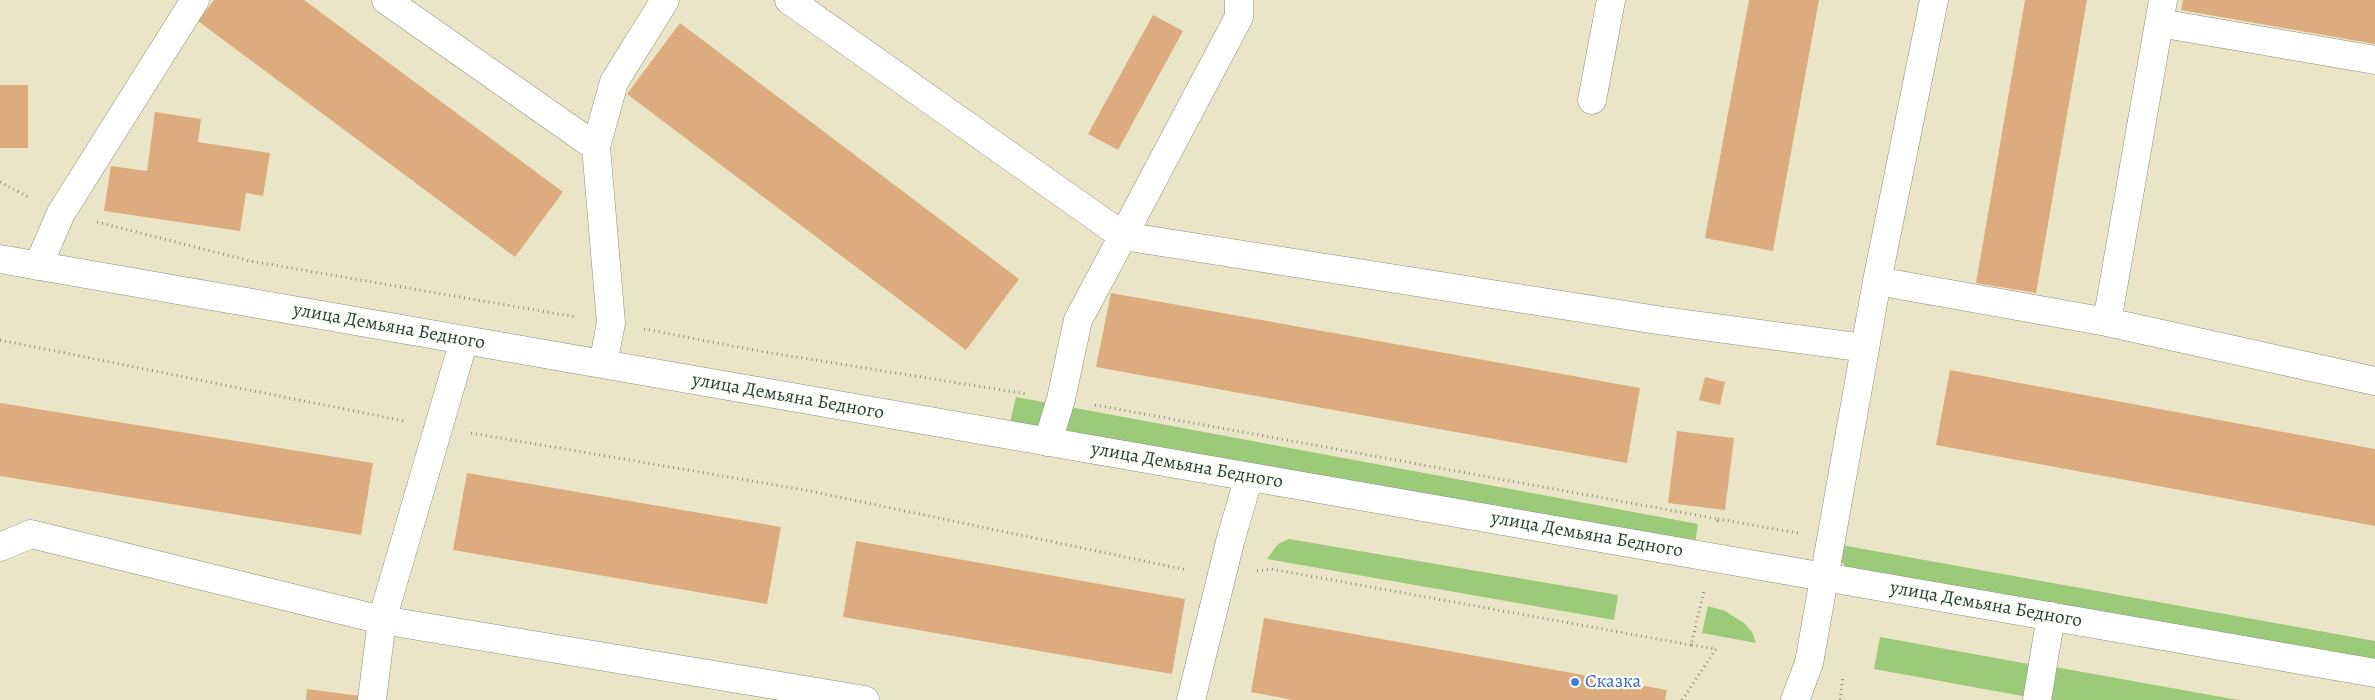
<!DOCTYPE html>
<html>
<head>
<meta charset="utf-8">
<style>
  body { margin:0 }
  canvas { display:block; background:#ebe5c7 }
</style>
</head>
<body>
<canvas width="2375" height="700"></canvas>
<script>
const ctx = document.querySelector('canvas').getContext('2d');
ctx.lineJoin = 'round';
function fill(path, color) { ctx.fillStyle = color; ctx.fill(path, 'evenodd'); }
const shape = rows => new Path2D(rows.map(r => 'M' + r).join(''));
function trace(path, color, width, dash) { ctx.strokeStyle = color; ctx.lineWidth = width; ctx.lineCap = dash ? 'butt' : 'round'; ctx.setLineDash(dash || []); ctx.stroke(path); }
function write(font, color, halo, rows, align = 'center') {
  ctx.font = font + ' Alegreya,serif'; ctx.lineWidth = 4.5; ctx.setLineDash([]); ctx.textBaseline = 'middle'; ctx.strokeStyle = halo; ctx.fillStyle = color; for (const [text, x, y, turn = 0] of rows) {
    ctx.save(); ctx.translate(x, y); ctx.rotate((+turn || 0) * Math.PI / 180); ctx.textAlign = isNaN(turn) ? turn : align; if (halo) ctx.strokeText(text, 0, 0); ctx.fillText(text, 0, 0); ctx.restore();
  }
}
const green = shape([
  [1016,397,1698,524,1694,550,1009,427],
  [1289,539,1618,595,1614,620,1267,559,1278,544],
  [1830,543,2375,641,2375,676,1849,570,1839,559],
  [1708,606,1725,611,1744,623,1752,632,1756,643,1702,633],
  [1880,637,2034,665,2028,697,1874,669],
  [2055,667,2238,700,2049,700]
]);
const building = shape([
  [214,0,304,0,563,192,515,257,198,21],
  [1749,0,1819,0,1773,251,1705,238],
  [2025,0,2087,0,2036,293,1976,283],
  [2183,0,2375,0,2375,44,2181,10],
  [1153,15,1183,31,1118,150,1088,134],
  [680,23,1019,279,966,350,627,94],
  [0,85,28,85,28,148,0,148],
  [155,112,201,119,198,142,270,153,263,196,246,193,240,231,104,211,111,166,147,171],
  [1111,293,1640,388,1627,463,1096,367],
  [1950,370,2375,449,2375,526,1936,445],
  [1705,377,1725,382,1720,405,1699,400],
  [0,403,373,463,361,535,0,476],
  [1677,431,1734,438,1725,510,1668,503],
  [467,473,781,527,767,604,453,550],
  [856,541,1185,599,1172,674,843,617],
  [1264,618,1667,690,1665,700,1293,700,1251,692],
  [307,689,360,696,359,700,306,700]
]);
const path = shape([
  [0,182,30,198],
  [97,222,250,261,576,317],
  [644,329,759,351,1027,394],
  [0,340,404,421],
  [1095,405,1718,519,1717,524],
  [471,433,805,490,1187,570],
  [1718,519,1798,533],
  [1257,571,1271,569,1691,645],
  [1682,700,1716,649,1691,645,1704,591],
  [1840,700,1843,677]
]);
const minor = shape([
  [386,0,596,147],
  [789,0,1123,236,1239,17,1239,0],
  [2159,23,2375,60],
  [1592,100,1611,0],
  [0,259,2375,673],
  [38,266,61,213,195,0],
  [1877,281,2107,322,2375,381],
  [2107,322,2163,0],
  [603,364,611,323,596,147,614,82,665,0],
  [1048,442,1061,399,1078,320,1123,236,1657,320,1865,348],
  [0,547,31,534,382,620,865,700],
  [372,700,382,620,464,340],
  [1191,700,1231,538,1249,477],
  [1795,700,1809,663,1877,281,1934,0],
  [2037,700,2051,616]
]);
const markers = [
  [1575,682,5,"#3f7fe0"]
];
const streetNames = [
  ["улица Демьяна Бедного",389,327,10],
  ["улица Демьяна Бедного",788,397,10],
  ["улица Демьяна Бедного",1187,466,10],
  ["улица Демьяна Бедного",1587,535,10],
  ["улица Демьяна Бедного",1986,605,10]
];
const shopNames = [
  ["Сказка",1585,682]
];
fill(green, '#9bca78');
fill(building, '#dcac7e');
trace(minor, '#85917e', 29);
trace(path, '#85917e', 3, [1, 4]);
trace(minor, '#fff', 28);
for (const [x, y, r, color] of markers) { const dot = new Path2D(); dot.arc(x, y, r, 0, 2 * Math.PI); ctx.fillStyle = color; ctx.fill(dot); trace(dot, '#fdfcf7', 2); }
write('19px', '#1f3d34', '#fdfcf7', streetNames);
write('19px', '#366cbe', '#fdfcf7', shopNames, 'left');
</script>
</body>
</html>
